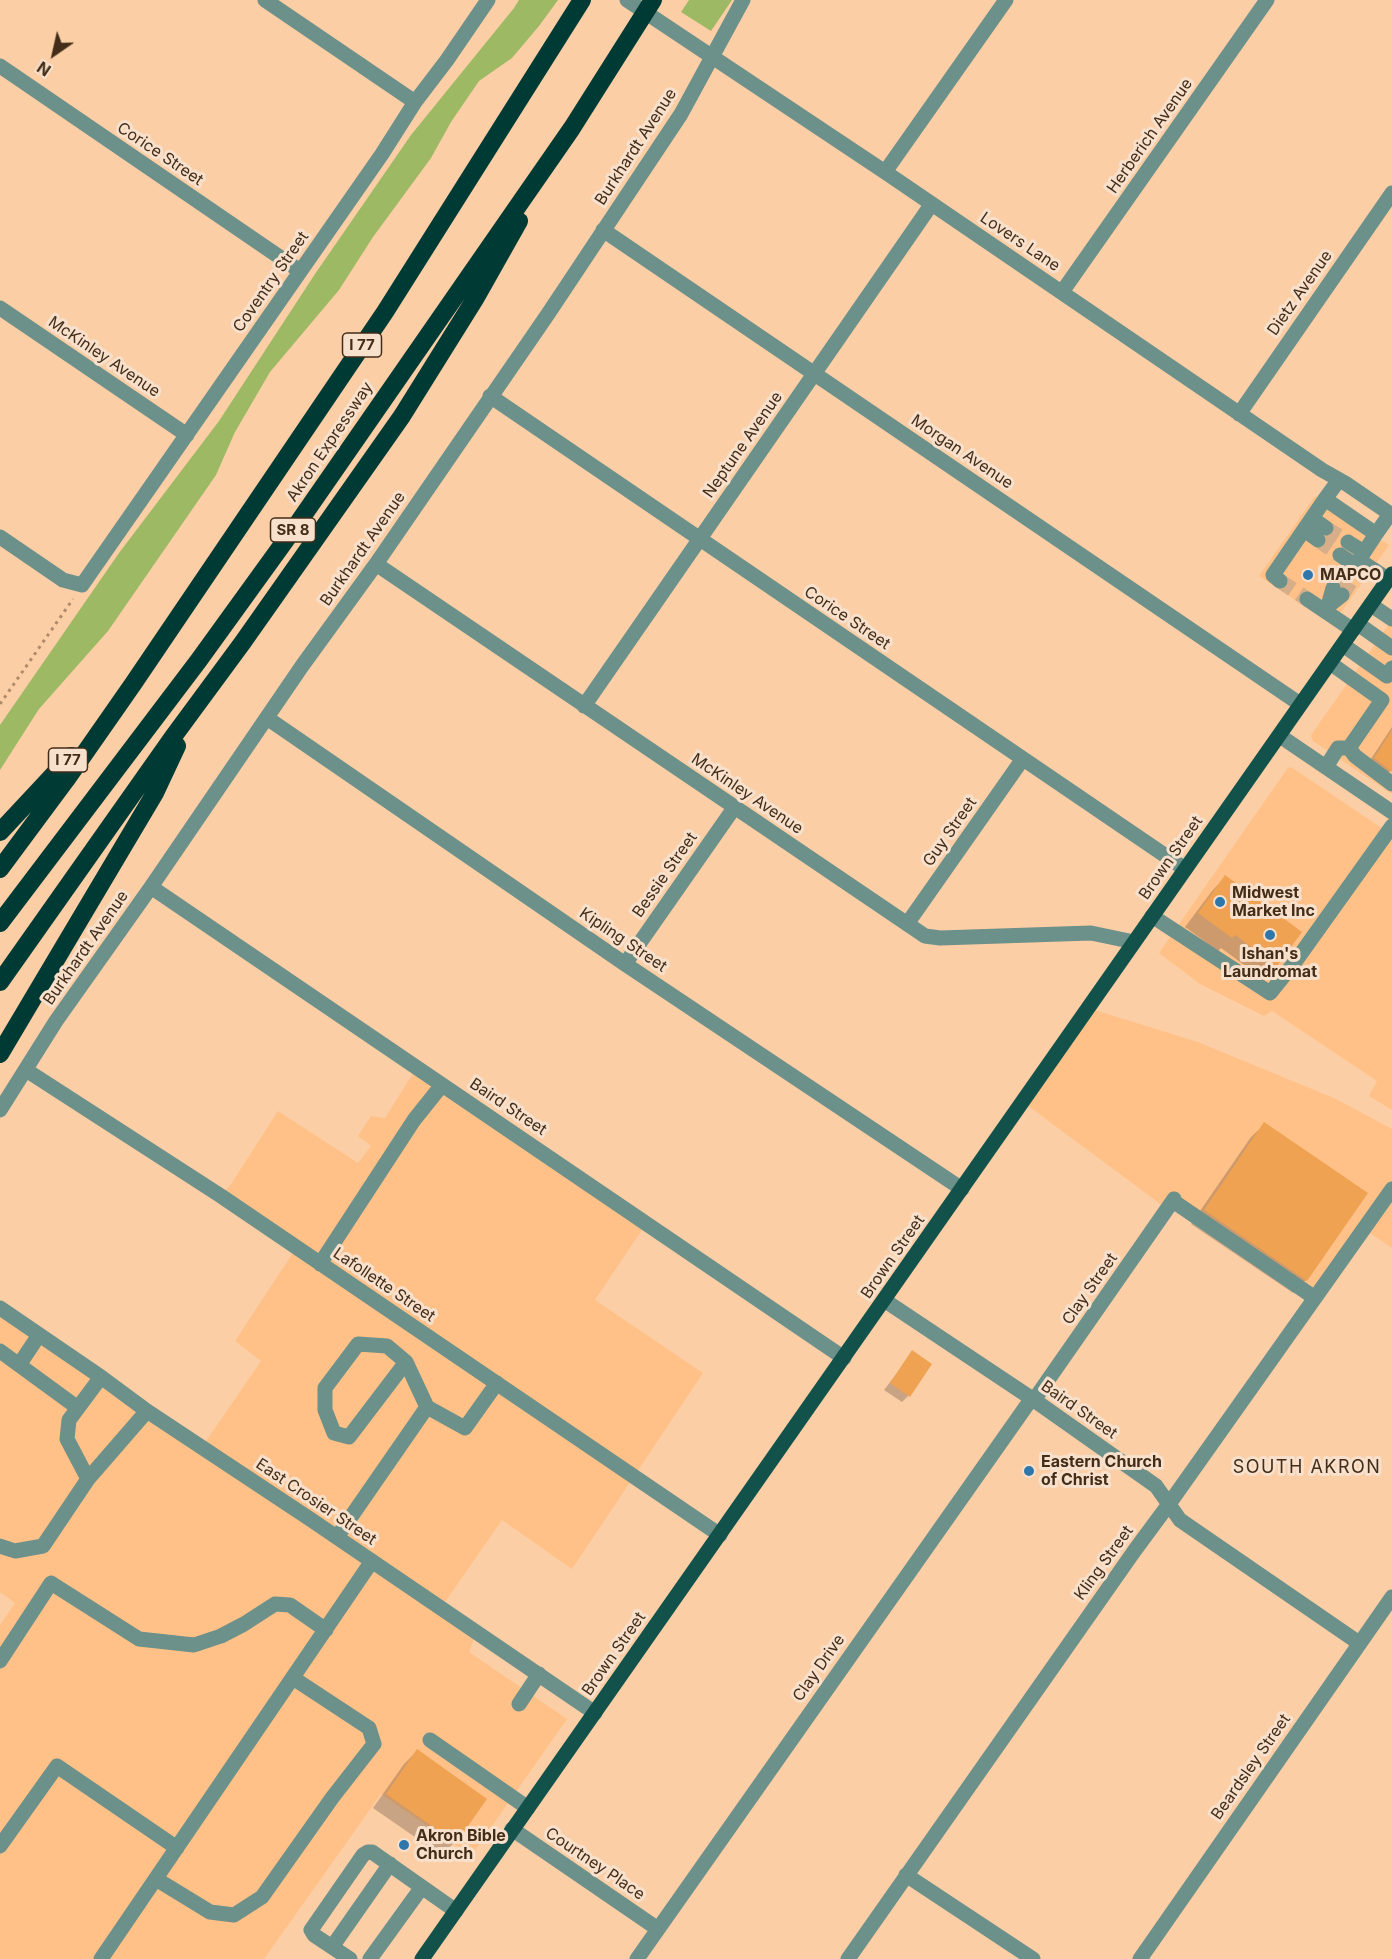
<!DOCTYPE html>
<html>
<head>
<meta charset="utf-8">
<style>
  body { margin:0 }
  #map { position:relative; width:1392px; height:1959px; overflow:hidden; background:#fbcea5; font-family:Inter,sans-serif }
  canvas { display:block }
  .north { position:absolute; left:24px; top:24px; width:60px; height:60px; -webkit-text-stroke:4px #f7e0cc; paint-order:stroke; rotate:214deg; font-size:16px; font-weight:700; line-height:24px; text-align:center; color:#432d18 }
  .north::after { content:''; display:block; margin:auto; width:21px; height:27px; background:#432d18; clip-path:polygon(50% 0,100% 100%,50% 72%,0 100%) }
</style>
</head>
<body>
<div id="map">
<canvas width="1392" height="1959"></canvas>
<div class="north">N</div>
</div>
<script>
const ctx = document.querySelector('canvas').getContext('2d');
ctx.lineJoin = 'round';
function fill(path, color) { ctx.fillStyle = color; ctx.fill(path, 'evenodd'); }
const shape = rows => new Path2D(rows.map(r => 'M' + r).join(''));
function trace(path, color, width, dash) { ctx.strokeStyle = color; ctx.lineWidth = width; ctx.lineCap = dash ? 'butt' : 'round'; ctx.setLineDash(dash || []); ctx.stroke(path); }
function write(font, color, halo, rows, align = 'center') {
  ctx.font = font + ' Inter,sans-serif'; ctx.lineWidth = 6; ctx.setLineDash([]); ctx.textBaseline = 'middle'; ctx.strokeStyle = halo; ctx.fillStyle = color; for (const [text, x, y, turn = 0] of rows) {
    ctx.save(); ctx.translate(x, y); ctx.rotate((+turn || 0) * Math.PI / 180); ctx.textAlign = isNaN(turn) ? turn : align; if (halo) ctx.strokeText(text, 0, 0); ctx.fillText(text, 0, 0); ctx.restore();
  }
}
const built = shape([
  [1315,496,1389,545,1332,625,1259,576],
  [1392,620,1392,794,1313,741,1311,735],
  [1291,767,1392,835,1392,1110,1369,1096,1377,1081,1272,1011,1264,1016,1200,984,1159,953,1287,769],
  [1088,1008,1198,1042,1336,1099,1392,1129,1392,1248,1364,1229,1315,1298,1175,1199,1167,1209,1023,1102],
  [417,1067,646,1224,595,1300,703,1373,572,1569,502,1520,441,1608,202,1447,261,1361,235,1341,296,1248,221,1196,231,1184,278,1111,358,1163,371,1146,358,1136,371,1116,385,1118],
  [0,1312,474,1639,469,1652,567,1719,471,1856,381,1794,264,1959,0,1959,0,1625,15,1603,0,1592]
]);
const green = shape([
  [519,0,558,0,539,26,512,58,479,81,451,122,431,158,373,237,339,290,270,372,235,432,216,475,108,631,39,709,0,770,0,725,119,553,219,421,315,274,411,135,514,8],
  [689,0,732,0,711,31,681,12]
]);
const shadow = shape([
  [1392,727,1392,769,1381,780,1365,768],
  [1225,877,1276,965,1262,978,1221,948,1218,951,1185,927,1212,891],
  [1265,1124,1306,1280,1293,1293,1191,1224,1251,1137],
  [913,1352,908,1396,902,1402,884,1390],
  [417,1751,455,1842,441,1855,373,1808,404,1764]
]);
const building = shape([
  [1392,730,1392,772,1374,758],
  [1225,875,1302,932,1277,966,1235,935,1232,938,1198,913],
  [1264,1122,1368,1193,1307,1281,1204,1210],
  [912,1350,932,1364,910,1397,890,1383],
  [417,1749,487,1799,456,1843,386,1794]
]);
const minorTunnel = shape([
  [1326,528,1348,542],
  [1318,540,1340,555],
  [1280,581,1307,599],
  [1333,588,1345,570],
  [1342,595,1354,576]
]);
const path = shape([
  [0,704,73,599]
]);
const minor = shape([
  [265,0,415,102],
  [627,0,888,174,1322,470,1345,483,1392,515],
  [0,66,300,271],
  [885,172,1006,0],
  [603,230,1300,704],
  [1062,292,1267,0],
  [0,308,187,435],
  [490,396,1185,869],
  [1239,414,1392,193],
  [1339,480,1325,499,1376,534,1390,514],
  [1312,518,1326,528],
  [1304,530,1318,540],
  [1376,534,1359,560,1388,579],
  [0,537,63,580,82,585,382,154,415,102,447,60,488,0],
  [1348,542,1364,552],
  [1340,555,1355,565],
  [376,564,925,936,940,938,1091,933,1134,942],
  [1280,581,1273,575,1325,499],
  [1333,588,1328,606,1342,595],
  [1307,599,1353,630],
  [1371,605,1392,619],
  [1358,624,1392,648],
  [1343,645,1387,676,1392,668],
  [584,706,931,205],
  [267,718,625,964,962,1189],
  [1280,736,1392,812],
  [1349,748,1355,756,1392,784],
  [1326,767,1338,748,1349,748,1382,700,1330,663],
  [151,887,844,1358],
  [1152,916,1270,993,1295,962,1392,826],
  [907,924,1022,760],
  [625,964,734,808],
  [26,1070,221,1196,720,1535],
  [0,1110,56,1021,151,887,302,666,376,564,548,314,681,114,743,0],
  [1173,1201,1315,1298],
  [320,1264,414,1120,442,1085],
  [884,1300,1034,1400,1156,1486,1180,1520,1359,1643],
  [0,1308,101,1377,147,1411,310,1519,595,1713],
  [0,1351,78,1408],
  [406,1362,349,1437,334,1433,325,1410,325,1388,358,1344,387,1346,406,1362,427,1407],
  [19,1365,39,1335],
  [1034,1400,1174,1199],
  [88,1479,147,1411],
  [337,1537,427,1407,465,1428,497,1383],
  [0,1546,15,1551,43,1546,88,1479,67,1439,69,1420,101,1377],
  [0,1661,51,1583,139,1639,194,1645,221,1636,244,1624,275,1604,290,1605,326,1630],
  [519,1704,539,1674],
  [430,1740,528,1808],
  [512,1829,658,1929],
  [0,1846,57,1766,177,1848],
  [906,1875,1033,1959],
  [156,1879,210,1912,234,1915,262,1897,332,1798,374,1744,369,1728,293,1678],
  [332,1947,390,1864],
  [101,1959,372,1561],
  [350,1959,314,1935,311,1930,363,1855,368,1852,372,1852,456,1911],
  [370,1959,422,1887],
  [637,1959,1032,1398],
  [848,1959,1135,1550,1169,1504,1392,1189],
  [1140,1959,1392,1597]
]);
const major = shape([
  [422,1959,1392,574]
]);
const highway = shape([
  [0,832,71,756],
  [0,869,66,780,133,684,385,312,582,0],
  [0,923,199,660,298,523,572,128,653,0],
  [0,982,173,737,243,642,402,416,475,299,519,221],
  [0,1054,155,793,177,746]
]);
const markers = [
  [1308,575,6,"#2f77ab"],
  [1220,902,6,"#2f77ab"],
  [1270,935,6,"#2f77ab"],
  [1029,1471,6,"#2f77ab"],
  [404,1845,6,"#2f77ab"]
];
const shields = [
  [362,345,39],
  [293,530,45],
  [68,760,39]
];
const shieldNames = [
  ["I 77",362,345],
  ["SR 8",293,530],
  ["I 77",68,760]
];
const streetNames = [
  ["Herberich Avenue",1150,136,-55],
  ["Burkhardt Avenue",636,147,-57],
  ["Corice Street",160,154,34],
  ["Lovers Lane",1020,242,34],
  ["Coventry Street",271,282,-55],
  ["Dietz Avenue",1300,293,-55],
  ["McKinley Avenue",104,357,34],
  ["Akron Expressway",330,442,-56],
  ["Neptune Avenue",743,445,-55],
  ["Morgan Avenue",962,452,34],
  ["Burkhardt Avenue",363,549,-55],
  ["Corice Street",847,618,34],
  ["McKinley Avenue",747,794,34],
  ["Guy Street",950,832,-55],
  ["Brown Street",1171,858,-55],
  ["Bessie Street",665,875,-55],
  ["Kipling Street",623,940,34],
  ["Burkhardt Avenue",86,948,-55],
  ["Baird Street",508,1107,34],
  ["Brown Street",893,1257,-55],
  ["Lafollette Street",384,1285,34],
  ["Clay Street",1090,1289,-55],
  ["Baird Street",1079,1410,35],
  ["East Crosier Street",316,1502,34],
  ["Kling Street",1104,1563,-54],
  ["Brown Street",614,1654,-55],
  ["Clay Drive",819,1668,-55],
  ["Beardsley Street",1251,1767,-55],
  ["Courtney Place",595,1864,34]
];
const poiNames = [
  ["MAPCO",1320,575],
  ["Midwest",1232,893],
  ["Market Inc",1232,911],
  ["Ishan's",1270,954,"center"],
  ["Laundromat",1270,972,"center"],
  ["Eastern Church",1041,1462],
  ["of Christ",1041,1480],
  ["Akron Bible",416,1836],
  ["Church",416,1854]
];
const neighbourhoodNames = [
  ["SOUTH AKRON",1307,1468]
];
fill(built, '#ffc187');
fill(green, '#9eb964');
fill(shadow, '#0003');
fill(building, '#f0a253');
trace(minorTunnel, '#d6ae89', 15, [15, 8]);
trace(path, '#af8b6b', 3, [3, 4.5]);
trace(minor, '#6c908a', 15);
trace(major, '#13524b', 15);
trace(highway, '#003a34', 18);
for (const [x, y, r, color] of markers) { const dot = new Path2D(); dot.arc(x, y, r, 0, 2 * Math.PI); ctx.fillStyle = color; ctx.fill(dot); trace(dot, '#f7e0cc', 2); }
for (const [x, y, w] of shields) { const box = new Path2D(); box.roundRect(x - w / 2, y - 12, w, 24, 4.5); ctx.fillStyle = '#f7e0cc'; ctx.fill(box); trace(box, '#432d18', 1.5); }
write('bold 15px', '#432d18', null, shieldNames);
write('16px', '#432d18', '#f7e0cc', streetNames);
write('bold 16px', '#432d18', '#f7e0cc', poiNames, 'left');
ctx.letterSpacing = '1.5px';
write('18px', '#432d18', '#f7e0cc', neighbourhoodNames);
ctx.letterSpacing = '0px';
</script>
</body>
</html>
